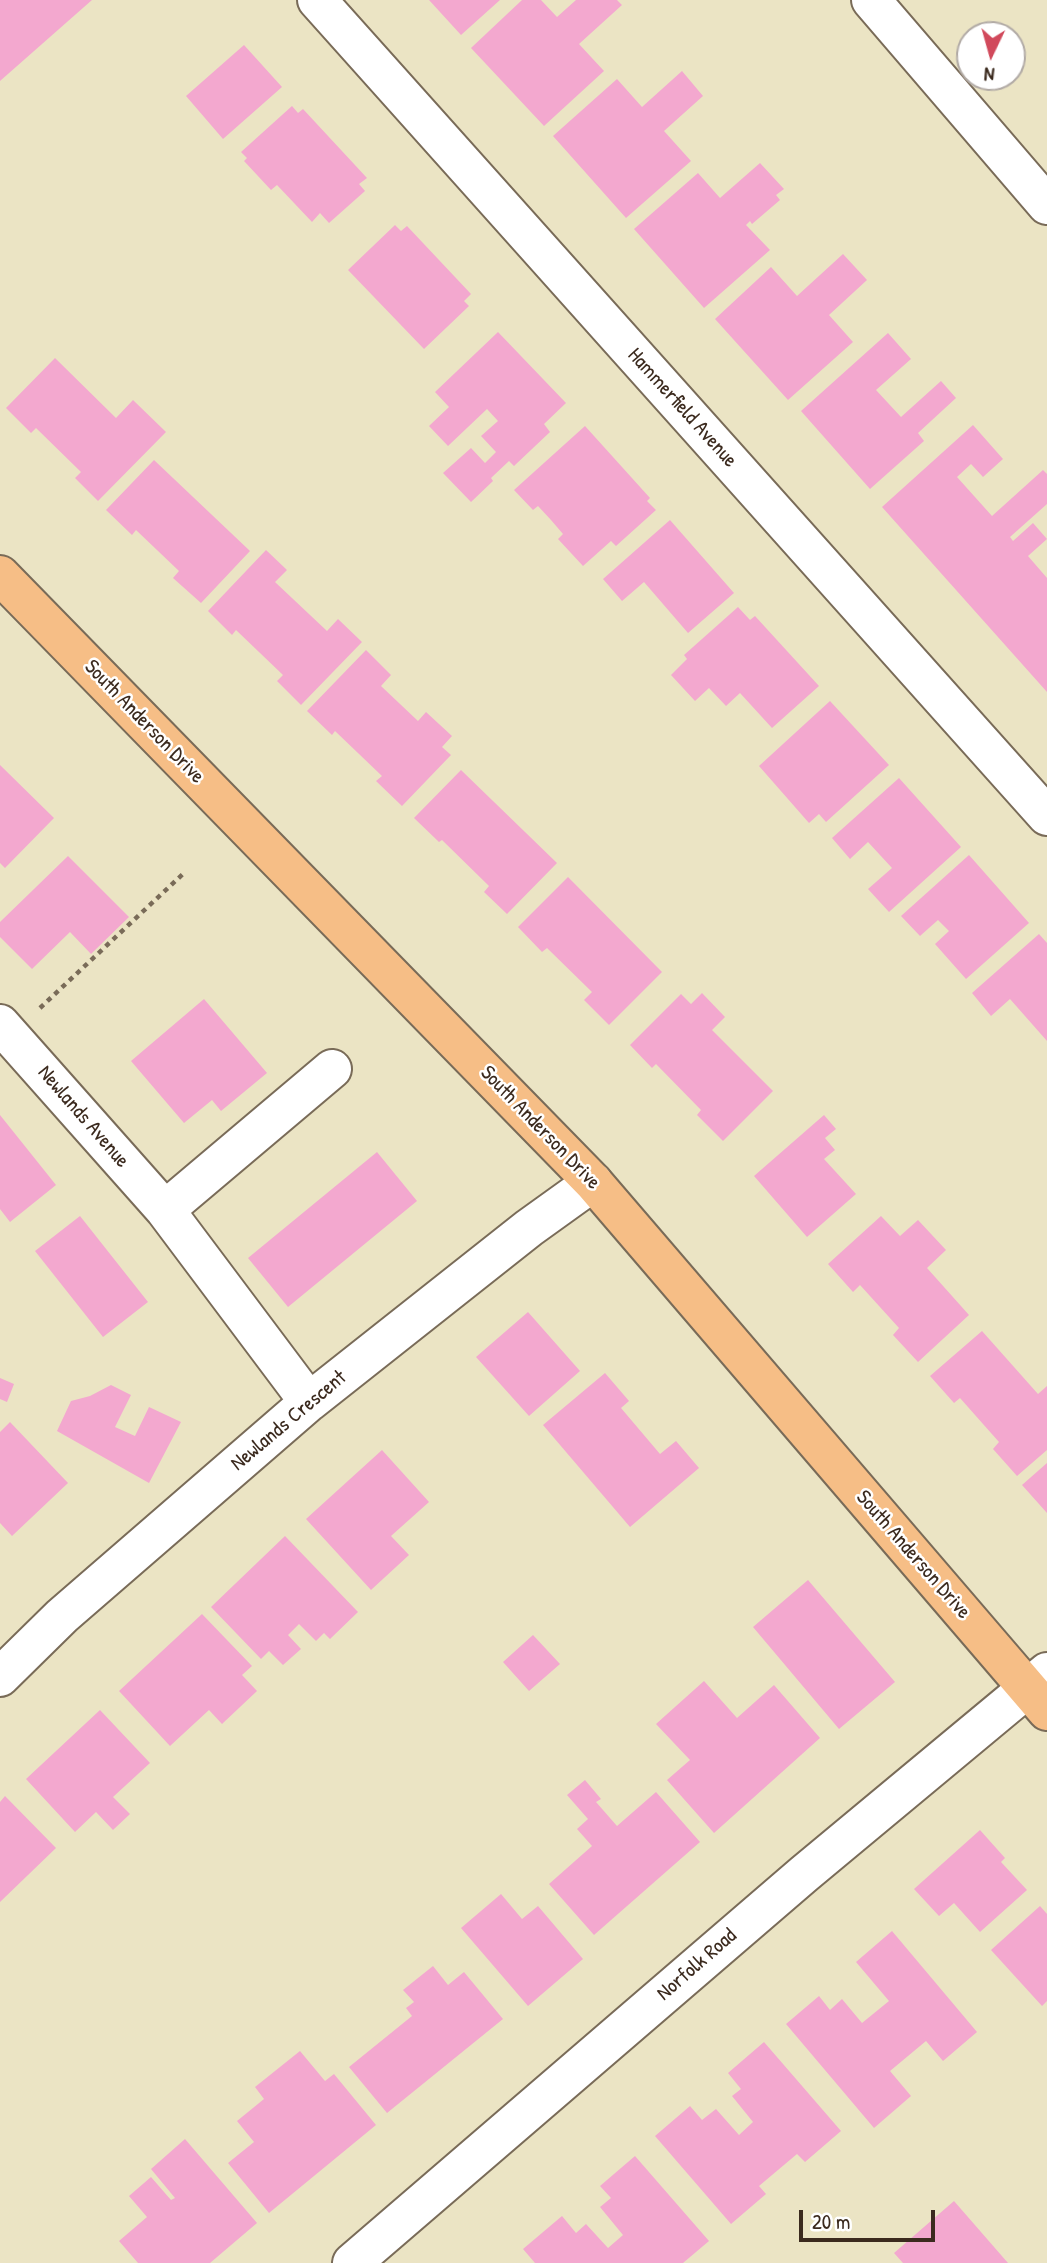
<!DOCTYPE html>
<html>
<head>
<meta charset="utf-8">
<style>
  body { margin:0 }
  #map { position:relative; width:1047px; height:2263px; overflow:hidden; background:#ebe4c4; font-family:"Patrick Hand",sans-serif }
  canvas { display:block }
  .north { position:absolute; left:956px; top:21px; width:70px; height:70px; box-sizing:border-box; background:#fff; border:2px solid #b1aaa5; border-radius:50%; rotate:185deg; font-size:19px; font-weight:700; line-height:28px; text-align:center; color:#3b2a1e }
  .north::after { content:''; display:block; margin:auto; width:24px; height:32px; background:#d1495b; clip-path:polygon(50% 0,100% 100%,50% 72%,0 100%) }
  .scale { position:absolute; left:799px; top:2210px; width:136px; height:32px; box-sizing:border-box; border:4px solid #3b2a1e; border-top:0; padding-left:9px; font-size:21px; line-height:24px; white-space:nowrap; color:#3b2a1e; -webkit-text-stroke:5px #fff; paint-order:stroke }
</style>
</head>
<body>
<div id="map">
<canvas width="1047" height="2263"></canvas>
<div class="north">N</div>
<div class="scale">20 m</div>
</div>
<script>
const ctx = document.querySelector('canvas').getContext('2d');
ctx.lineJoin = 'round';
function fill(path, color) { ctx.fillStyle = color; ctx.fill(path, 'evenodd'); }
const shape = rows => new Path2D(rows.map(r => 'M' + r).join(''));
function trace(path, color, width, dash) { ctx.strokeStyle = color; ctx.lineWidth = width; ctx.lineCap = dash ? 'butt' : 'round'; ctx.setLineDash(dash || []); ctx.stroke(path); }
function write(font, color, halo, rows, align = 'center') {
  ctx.font = font + ' "Patrick Hand",sans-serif'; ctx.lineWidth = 5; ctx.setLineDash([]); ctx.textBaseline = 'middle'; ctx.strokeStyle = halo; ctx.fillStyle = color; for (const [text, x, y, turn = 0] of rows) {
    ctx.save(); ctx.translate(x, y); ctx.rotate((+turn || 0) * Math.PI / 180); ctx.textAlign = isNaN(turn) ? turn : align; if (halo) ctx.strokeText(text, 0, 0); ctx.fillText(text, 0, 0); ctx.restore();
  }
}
const building = shape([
  [0,0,92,0,0,81],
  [429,0,500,0,461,35],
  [522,0,541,0,557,17,576,0,617,0,622,5,579,44,604,71,544,126,471,48],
  [244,45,282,87,223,139,186,96],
  [682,71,703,96,664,131,691,161,626,218,553,136,617,79,642,107],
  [292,106,298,113,303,109,367,178,359,184,365,191,329,223,320,213,312,222,277,185,271,190,244,161,247,158,241,152],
  [760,163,784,189,776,195,780,200,752,224,750,221,746,225,770,250,704,308,634,229,698,173,720,198],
  [395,225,401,231,407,226,471,294,464,301,469,306,424,349,348,270],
  [843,254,867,280,829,315,853,342,788,400,715,319,771,267,797,296],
  [498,332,566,403,544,424,550,432,514,466,509,461,491,478,493,481,471,502,443,473,471,448,485,463,496,452,481,436,498,421,487,409,448,446,429,426,449,407,435,392],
  [888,333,911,359,876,390,901,417,941,381,956,398,918,433,924,441,870,489,801,411],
  [55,358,116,418,133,400,166,432,98,501,75,478,81,472,36,428,31,433,6,408],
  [973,425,1003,459,983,477,971,464,957,477,992,516,1043,470,1047,474,1047,504,1010,537,1013,541,1033,523,1047,539,1028,556,1047,578,1047,692,882,507],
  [585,426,650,498,647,501,656,510,616,546,611,541,583,566,558,539,563,534,551,520,538,506,533,510,514,490],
  [154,460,250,551,201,603,173,578,179,571,136,530,132,535,106,510],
  [670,520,734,593,688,633,644,582,622,601,603,579],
  [266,550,287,570,275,582,327,631,338,619,362,642,301,705,277,681,283,675,236,630,232,635,208,611],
  [738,607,750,620,755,616,819,686,772,728,740,693,726,706,709,688,695,701,671,675,687,659,684,655],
  [366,650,391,675,381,686,418,721,426,712,452,736,442,747,451,755,402,806,376,781,382,776,335,731,332,735,307,711],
  [830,701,889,765,826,822,819,814,809,823,759,766],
  [0,765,54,818,5,868,0,863],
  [461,770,557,863,507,914,484,892,489,886,442,840,439,842,414,818],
  [899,778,961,847,889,912,868,889,892,868,868,842,850,859,832,838],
  [969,855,1029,923,966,979,935,944,949,931,938,920,920,936,901,916],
  [68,856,129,917,91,954,70,932,32,969,0,937,0,922],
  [568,877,662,972,609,1025,584,1000,592,992,547,948,542,952,518,927],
  [1039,934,1047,943,1047,1041,1010,999,991,1016,972,993],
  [702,993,725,1017,712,1030,773,1091,723,1141,697,1115,701,1110,656,1064,652,1068,630,1045,681,994,691,1004],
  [204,999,267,1073,221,1111,212,1100,184,1123,131,1061],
  [0,1115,56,1185,10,1222,0,1209],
  [824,1115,836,1129,825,1138,835,1150,824,1159,856,1194,807,1237,754,1176],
  [377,1152,417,1201,288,1307,248,1258],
  [80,1216,148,1302,103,1337,35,1251],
  [881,1216,900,1236,918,1220,946,1250,927,1268,969,1315,918,1362,893,1335,899,1328,860,1285,853,1292,828,1264],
  [528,1312,580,1371,529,1416,476,1357],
  [982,1331,1038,1394,1047,1386,1047,1450,1017,1476,993,1449,999,1442,983,1424,960,1398,954,1403,930,1376],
  [605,1373,629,1401,621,1408,660,1454,676,1441,699,1468,630,1527,543,1425],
  [0,1378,14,1384,7,1402,0,1399],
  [111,1385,131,1395,115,1427,135,1436,149,1407,181,1422,149,1483,57,1431,71,1401,90,1396],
  [10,1422,68,1483,12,1536,0,1523,0,1432],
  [382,1450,429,1502,391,1536,409,1555,371,1590,306,1519],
  [1047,1463,1047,1513,1022,1485],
  [285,1536,358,1612,330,1639,324,1633,316,1641,299,1624,288,1635,301,1649,283,1665,269,1651,261,1659,211,1607],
  [808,1580,895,1682,839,1729,753,1627],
  [202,1614,252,1666,242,1675,257,1691,222,1724,209,1710,170,1746,119,1691],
  [533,1635,560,1664,529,1691,503,1662],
  [704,1681,737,1718,774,1685,820,1738,714,1833,667,1780,690,1760,656,1724],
  [100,1710,150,1763,113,1797,130,1814,113,1830,96,1812,75,1832,26,1779],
  [585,1780,601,1799,596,1802,617,1826,656,1792,700,1842,594,1935,549,1884,592,1846,577,1829,588,1819,567,1795],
  [5,1796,56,1848,0,1902,0,1802],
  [980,1830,1005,1858,1001,1862,1027,1890,980,1932,954,1903,939,1916,914,1889],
  [501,1894,522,1919,538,1906,583,1959,528,2006,461,1928],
  [1040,1906,1047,1914,1047,2001,1042,2006,991,1950],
  [892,1931,977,2032,943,2061,926,2041,890,2071,911,2096,874,2128,786,2024,819,1996,830,2010,842,1999,862,2023,889,2001,856,1962],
  [433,1966,448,1985,464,1972,503,2019,387,2113,349,2067,412,2016,406,2008,414,2002,403,1990],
  [764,2042,841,2131,805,2162,797,2154,759,2186,766,2194,731,2224,655,2136,690,2106,702,2120,716,2109,739,2135,753,2122,732,2096,741,2089,728,2073],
  [300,2051,325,2081,334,2074,376,2125,269,2213,228,2163,254,2142,237,2121,264,2099,255,2087],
  [185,2139,257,2223,210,2263,138,2263,119,2241,147,2217,129,2196,151,2177,171,2200,175,2198,151,2169],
  [635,2156,709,2241,683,2263,535,2263,523,2249,562,2216,576,2233,586,2224,608,2248,623,2235,600,2207,611,2198,600,2186],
  [954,2201,1008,2263,903,2263,894,2253]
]);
const path = shape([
  [40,1008,185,872]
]);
const minor = shape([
  [317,0,1047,816],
  [871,0,1047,205],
  [0,1024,165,1210,309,1402],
  [165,1210,332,1069],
  [0,1677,62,1616,309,1402,529,1228,593,1182],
  [352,2263,804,1874,1047,1672]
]);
const major = shape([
  [0,575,593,1182,1047,1711]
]);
const streetNames = [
  ["Hammerfield Avenue",682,408,48],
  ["South Anderson Drive",144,722,46],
  ["Newlands Avenue",83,1117,49],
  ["South Anderson Drive",540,1128,46],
  ["Newlands Crescent",289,1421,-40],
  ["South Anderson Drive",913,1555,49],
  ["Norfolk Road",697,1965,-41]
];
fill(building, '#f3a8cf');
trace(minor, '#796b58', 42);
trace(major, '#796b58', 42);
trace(path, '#796b58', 4.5, [5, 5]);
trace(minor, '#fff', 38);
trace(major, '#f6be86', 38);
write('21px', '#3b2a1e', '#fff', streetNames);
</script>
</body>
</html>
